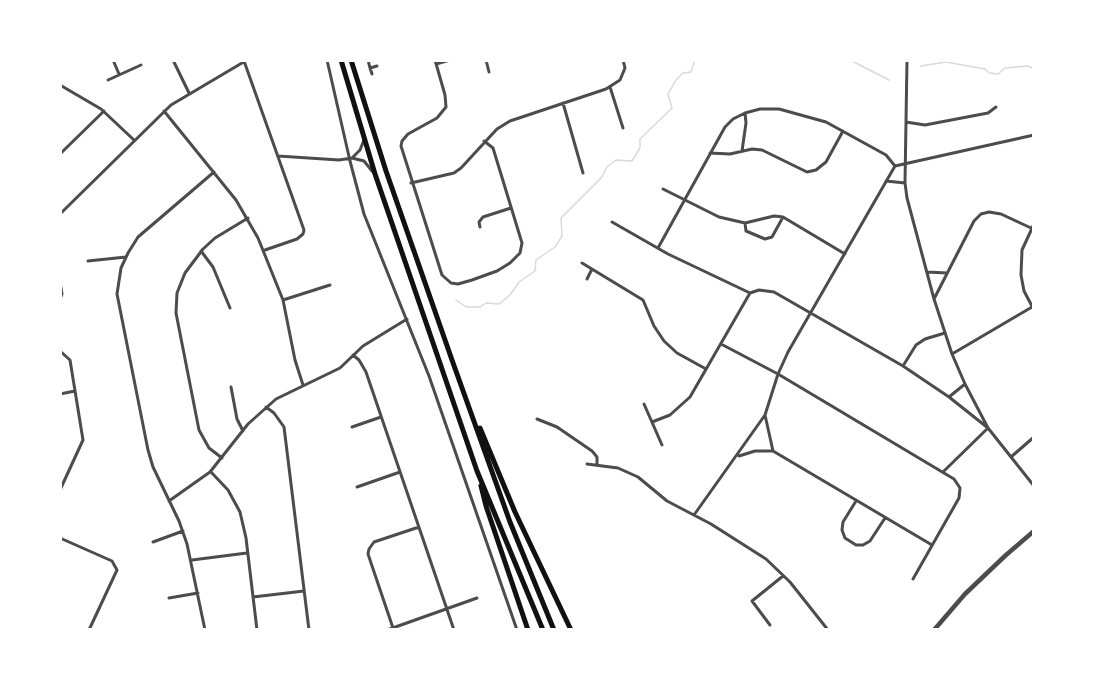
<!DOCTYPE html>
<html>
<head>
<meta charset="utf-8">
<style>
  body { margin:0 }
  #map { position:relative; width:1094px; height:690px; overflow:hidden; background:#fff; font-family:Poppins,sans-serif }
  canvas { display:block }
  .frame { position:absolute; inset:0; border:62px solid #fff; pointer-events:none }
</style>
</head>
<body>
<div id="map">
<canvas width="1094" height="690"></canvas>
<div class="frame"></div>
</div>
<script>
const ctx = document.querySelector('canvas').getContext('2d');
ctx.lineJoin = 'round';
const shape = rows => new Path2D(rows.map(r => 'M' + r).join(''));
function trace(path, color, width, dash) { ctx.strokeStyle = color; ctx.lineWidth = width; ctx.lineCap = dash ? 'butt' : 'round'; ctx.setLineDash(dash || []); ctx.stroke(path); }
const stream = shape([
  [850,60,889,80],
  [921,66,946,62,985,69,989,73,998,74,1005,68,1028,66,1034,69],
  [456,300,466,307,480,307,486,303,499,304,510,295,519,282,535,271,536,260,555,247,562,236,561,218,601,178,607,167,616,160,632,161,640,148,640,139,672,108,668,94,676,80,683,73,691,72,695,60]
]);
const minor = shape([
  [113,60,119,74],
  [173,60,189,93],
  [327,60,350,161,364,214,429,376,517,630],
  [368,60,370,68],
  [435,60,445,95,446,107,437,118,408,134,402,141,401,146,442,275,451,283,458,284,472,280,497,271,510,263,520,253,522,243,493,148,484,141],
  [486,60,489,72],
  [907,60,905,183,907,198,934,299,952,354,965,384,988,428,1034,486],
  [244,61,304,230,303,234,297,239,265,250],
  [436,64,450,60],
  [372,74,370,68,377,66],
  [108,80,141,65],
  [60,85,101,109,134,140],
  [610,87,623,128],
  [563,103,583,173],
  [164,111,236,200,258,238,283,300,295,360,303,385],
  [906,122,925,125,988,113,996,107],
  [742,151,746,123,745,113],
  [710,153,730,154,752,149,762,150,807,172,816,170,826,162,843,131],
  [60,154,104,111],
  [278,156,339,160,352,158,364,161,372,171],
  [352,158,360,150,364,140],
  [895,166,1034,135],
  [886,181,905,183],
  [411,183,454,173,461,168,497,129,510,121,606,89,620,80,625,68,623,60],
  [663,189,719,217,745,223,774,216,783,217,845,254],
  [60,214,171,105,247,60],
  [612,222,668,254,750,293,759,290,774,292,903,366,949,397,988,428,944,471],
  [745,223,746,231,765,239,772,237,783,217],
  [1034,224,1022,250,1021,275,1024,291,1034,310],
  [480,227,479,222,483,217,511,208],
  [658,248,725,127,733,119,745,113,760,109,779,109,826,122,886,155,895,166,788,352,778,374,765,415,694,515],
  [201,251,213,267,230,308],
  [88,261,126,257],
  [582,263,643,300,654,326,664,341,677,353,706,369],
  [927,272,947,273],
  [587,279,592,269],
  [60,282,62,294,60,299],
  [934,299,974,221,981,214,989,212,1001,214,1031,228],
  [283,300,330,285],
  [721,344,778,374,954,479,960,488,959,498,913,579],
  [60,351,70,360,83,440,60,490],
  [952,354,1032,307],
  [353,355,359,360,366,372,454,630],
  [903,366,916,345,925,339,945,333],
  [231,387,237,419,243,431],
  [60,394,75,391],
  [949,397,965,384],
  [644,404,662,445],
  [266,407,274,413,284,427,309,630],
  [765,415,773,451],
  [537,419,557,427,592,451,597,457,597,464],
  [652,422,670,415,690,397,750,293],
  [352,427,381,417],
  [739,456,755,451,773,451,932,545],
  [1011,457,1034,437],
  [222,458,209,448,199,430,176,313,177,293,185,273,203,249,215,238,248,218],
  [587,464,618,468,638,477,667,501,711,524,766,559,790,582,828,630],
  [211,472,228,490,240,512,246,538,257,630],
  [357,487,400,472],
  [169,501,210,472,248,424,276,399,340,368,363,346,407,319],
  [856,501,843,522,842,530,845,538,856,545,863,545,870,541,885,518],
  [60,538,112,561,117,570,89,630],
  [153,542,183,531],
  [192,560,247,553],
  [253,597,304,591],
  [169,598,198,593],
  [770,625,752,601,783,576],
  [393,628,368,554,369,549,374,542,419,527],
  [205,630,187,544,179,521,153,467,148,450,117,294,121,268,128,253,138,237,214,172],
  [387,630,477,598]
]);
const tertiary = shape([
  [934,630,965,594,1006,555,1034,531]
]);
const trunk = shape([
  [341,60,375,174,477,471,543,630],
  [351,60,386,171,452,360,510,522,554,630],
  [480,428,515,512,571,630],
  [481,486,486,506,528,630]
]);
trace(stream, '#d9d9d9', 1.5);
trace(minor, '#4c4c4c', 3);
trace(tertiary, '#4c4c4c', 4.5);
trace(trunk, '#111', 5);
</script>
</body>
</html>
